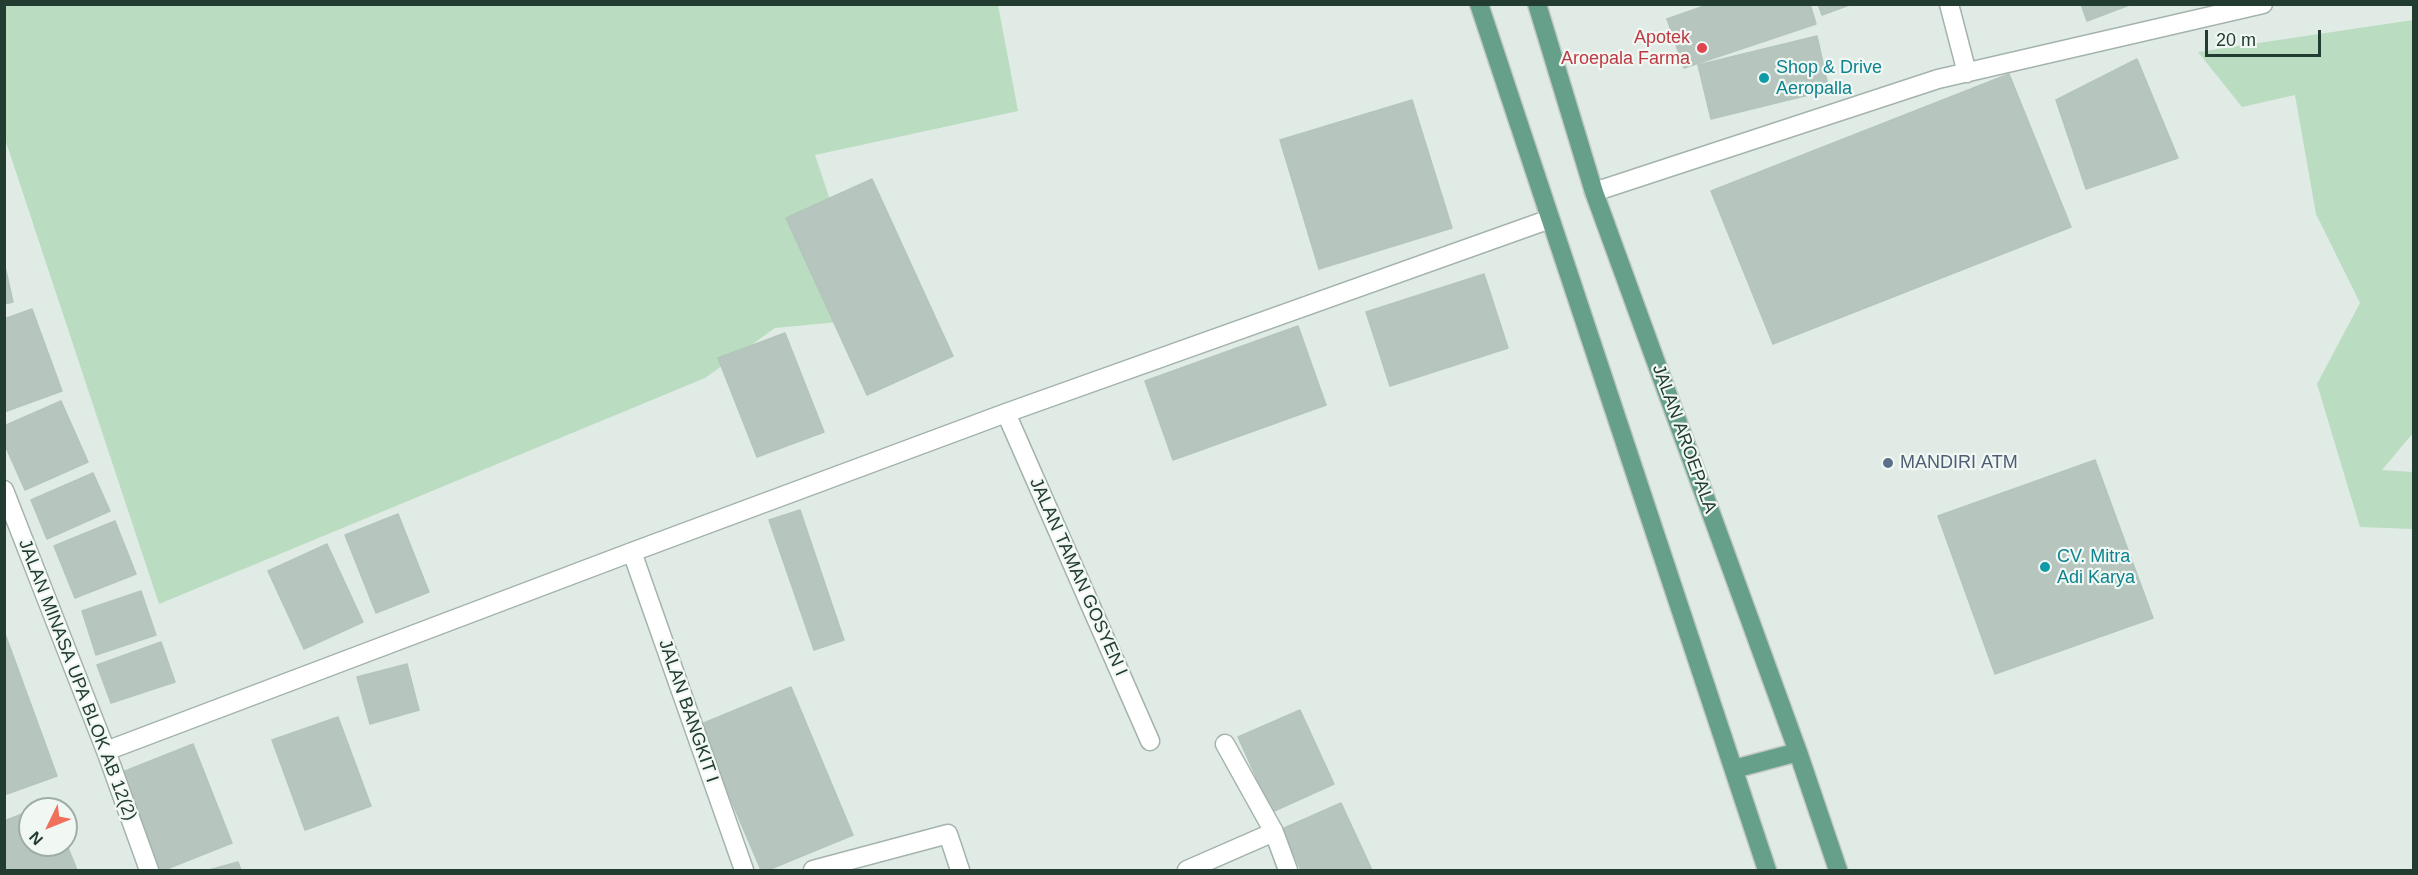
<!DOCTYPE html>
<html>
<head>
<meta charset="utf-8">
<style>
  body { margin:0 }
  #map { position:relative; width:2418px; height:875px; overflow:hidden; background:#e1ebe6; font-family:Arial,sans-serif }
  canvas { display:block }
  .frame { position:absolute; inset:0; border:6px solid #223c32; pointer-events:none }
  .north { position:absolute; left:18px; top:797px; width:60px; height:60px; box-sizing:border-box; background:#f1f8f4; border:2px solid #9eada6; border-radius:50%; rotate:227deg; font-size:16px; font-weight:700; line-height:24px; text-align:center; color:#223c32 }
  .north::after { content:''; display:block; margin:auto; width:21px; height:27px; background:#ef715b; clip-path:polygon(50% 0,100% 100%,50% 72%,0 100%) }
  .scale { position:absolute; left:2205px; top:30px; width:116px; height:27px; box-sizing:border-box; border:3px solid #223c32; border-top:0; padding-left:8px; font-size:18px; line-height:21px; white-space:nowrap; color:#223c32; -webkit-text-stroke:4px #f1f8f4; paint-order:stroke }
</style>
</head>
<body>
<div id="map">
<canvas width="2418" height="875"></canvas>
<div class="frame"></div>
<div class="north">N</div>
<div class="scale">20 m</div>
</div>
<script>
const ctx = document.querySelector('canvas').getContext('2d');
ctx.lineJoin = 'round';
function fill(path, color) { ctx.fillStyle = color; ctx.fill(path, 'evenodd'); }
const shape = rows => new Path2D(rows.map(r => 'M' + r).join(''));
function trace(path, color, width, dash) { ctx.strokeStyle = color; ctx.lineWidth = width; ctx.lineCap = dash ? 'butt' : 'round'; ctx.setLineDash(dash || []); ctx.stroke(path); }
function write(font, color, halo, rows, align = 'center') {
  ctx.font = font + ' Arial,sans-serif'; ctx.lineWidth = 4.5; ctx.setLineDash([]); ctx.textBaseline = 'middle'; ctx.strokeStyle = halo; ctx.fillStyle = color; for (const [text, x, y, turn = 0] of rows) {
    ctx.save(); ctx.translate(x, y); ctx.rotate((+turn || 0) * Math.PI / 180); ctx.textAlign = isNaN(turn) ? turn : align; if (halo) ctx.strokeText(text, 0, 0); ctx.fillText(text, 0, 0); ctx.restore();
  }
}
const green = shape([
  [4,5,998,5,1018,111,815,155,870,319,775,328,705,378,159,604,5,139],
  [2413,20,2413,433,2382,470,2413,472,2413,529,2360,527,2317,384,2360,303,2316,214,2295,95,2242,107,2198,52]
]);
const building = shape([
  [1710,4,1810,4,1816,24,1684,68,1667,19,1710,4],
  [1818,4,1852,4,1822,15,1818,4],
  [2081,4,2132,4,2087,21,2081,4],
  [1817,36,1829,90,1711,119,1698,65,1817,36],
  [2137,59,2178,158,2086,189,2056,100,2137,59],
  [2009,74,2071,227,1773,344,1711,191,2009,74],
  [1412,100,1452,228,1319,269,1280,140,1412,100],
  [872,179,953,356,867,395,786,218,872,179],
  [4,262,13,302,4,304,4,262],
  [1484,274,1508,348,1390,386,1366,312,1484,274],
  [32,309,62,391,4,412,4,319,32,309],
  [1298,326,1326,405,1173,460,1145,381,1298,326],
  [785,333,824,432,757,457,718,358,785,333],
  [61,401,88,462,25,490,4,443,4,426,61,401],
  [2095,460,2153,618,1995,674,1938,516,2095,460],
  [93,473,110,511,47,539,31,500,93,473],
  [800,510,844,640,814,650,769,520,800,510],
  [398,514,429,592,376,613,345,535,398,514],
  [115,521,136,574,75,598,54,546,115,521],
  [327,544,363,622,304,649,268,571,327,544],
  [141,591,156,635,96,655,82,611,141,591],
  [4,631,57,776,4,795,4,631],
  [161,642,175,682,111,703,97,665,161,642],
  [407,664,419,710,370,724,357,677,407,664],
  [791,687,853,835,768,870,761,870,699,725,791,687],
  [1300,710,1334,784,1272,812,1238,737,1300,710],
  [338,717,371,806,305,830,272,740,338,717],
  [193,744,232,843,164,870,154,870,115,775,193,744],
  [1341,803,1372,870,1301,870,1282,829,1341,803],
  [30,811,30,845,66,845,66,843,77,870,5,870,4,821,30,811],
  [238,862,241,870,209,870,238,862]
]);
const minor = shape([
  [1949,4,1967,73],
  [1594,192,1938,79,2263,4],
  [1006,413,1150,741],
  [4,490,106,751,149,870],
  [632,552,744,870],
  [1225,744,1274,832,1288,870],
  [106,751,632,552,1006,413,1550,219],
  [813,870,948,834,960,870],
  [1187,870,1274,832]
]);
const primary = shape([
  [1479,4,1767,870],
  [1537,4,1594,192,1798,752,1838,870],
  [1734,769,1798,752]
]);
const markers = [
  [1702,48,6,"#e0444e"],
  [1764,78,6,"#0f9aa8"],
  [1888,463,6,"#5c6f8a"],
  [2045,567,6,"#0f9aa8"]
];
const healthNames = [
  ["Apotek",1690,38],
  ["Aroepala Farma",1690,59]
];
const cultureNames = [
  ["Shop & Drive",1776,68],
  ["Aeropalla",1776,89],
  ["CV. Mitra",2057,557],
  ["Adi Karya",2057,578]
];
const streetNames = [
  ["JALAN AROEPALA",1684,439,70],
  ["JALAN TAMAN GOSYEN I",1078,577,66],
  ["JALAN MINASA UPA BLOK AB 12(2)",77,680,69],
  ["JALAN BANGKIT I",688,711,71]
];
const serviceNames = [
  ["MANDIRI ATM",1900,463]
];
fill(green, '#badcc0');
fill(building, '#b6c6be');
trace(building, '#b3c5bc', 1.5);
trace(minor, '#a4b3ac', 21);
trace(primary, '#c1c8c6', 21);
trace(minor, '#fff', 18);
trace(primary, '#66a08b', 18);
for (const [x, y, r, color] of markers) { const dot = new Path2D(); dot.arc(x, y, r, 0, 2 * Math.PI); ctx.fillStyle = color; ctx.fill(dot); trace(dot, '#f1f8f4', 2); }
write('18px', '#be3a42', '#f1f8f4', healthNames, 'right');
write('18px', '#0d838f', '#f1f8f4', cultureNames, 'left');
write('18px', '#223c32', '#f1f8f4', streetNames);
write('18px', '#4e5e75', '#f1f8f4', serviceNames, 'left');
</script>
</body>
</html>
